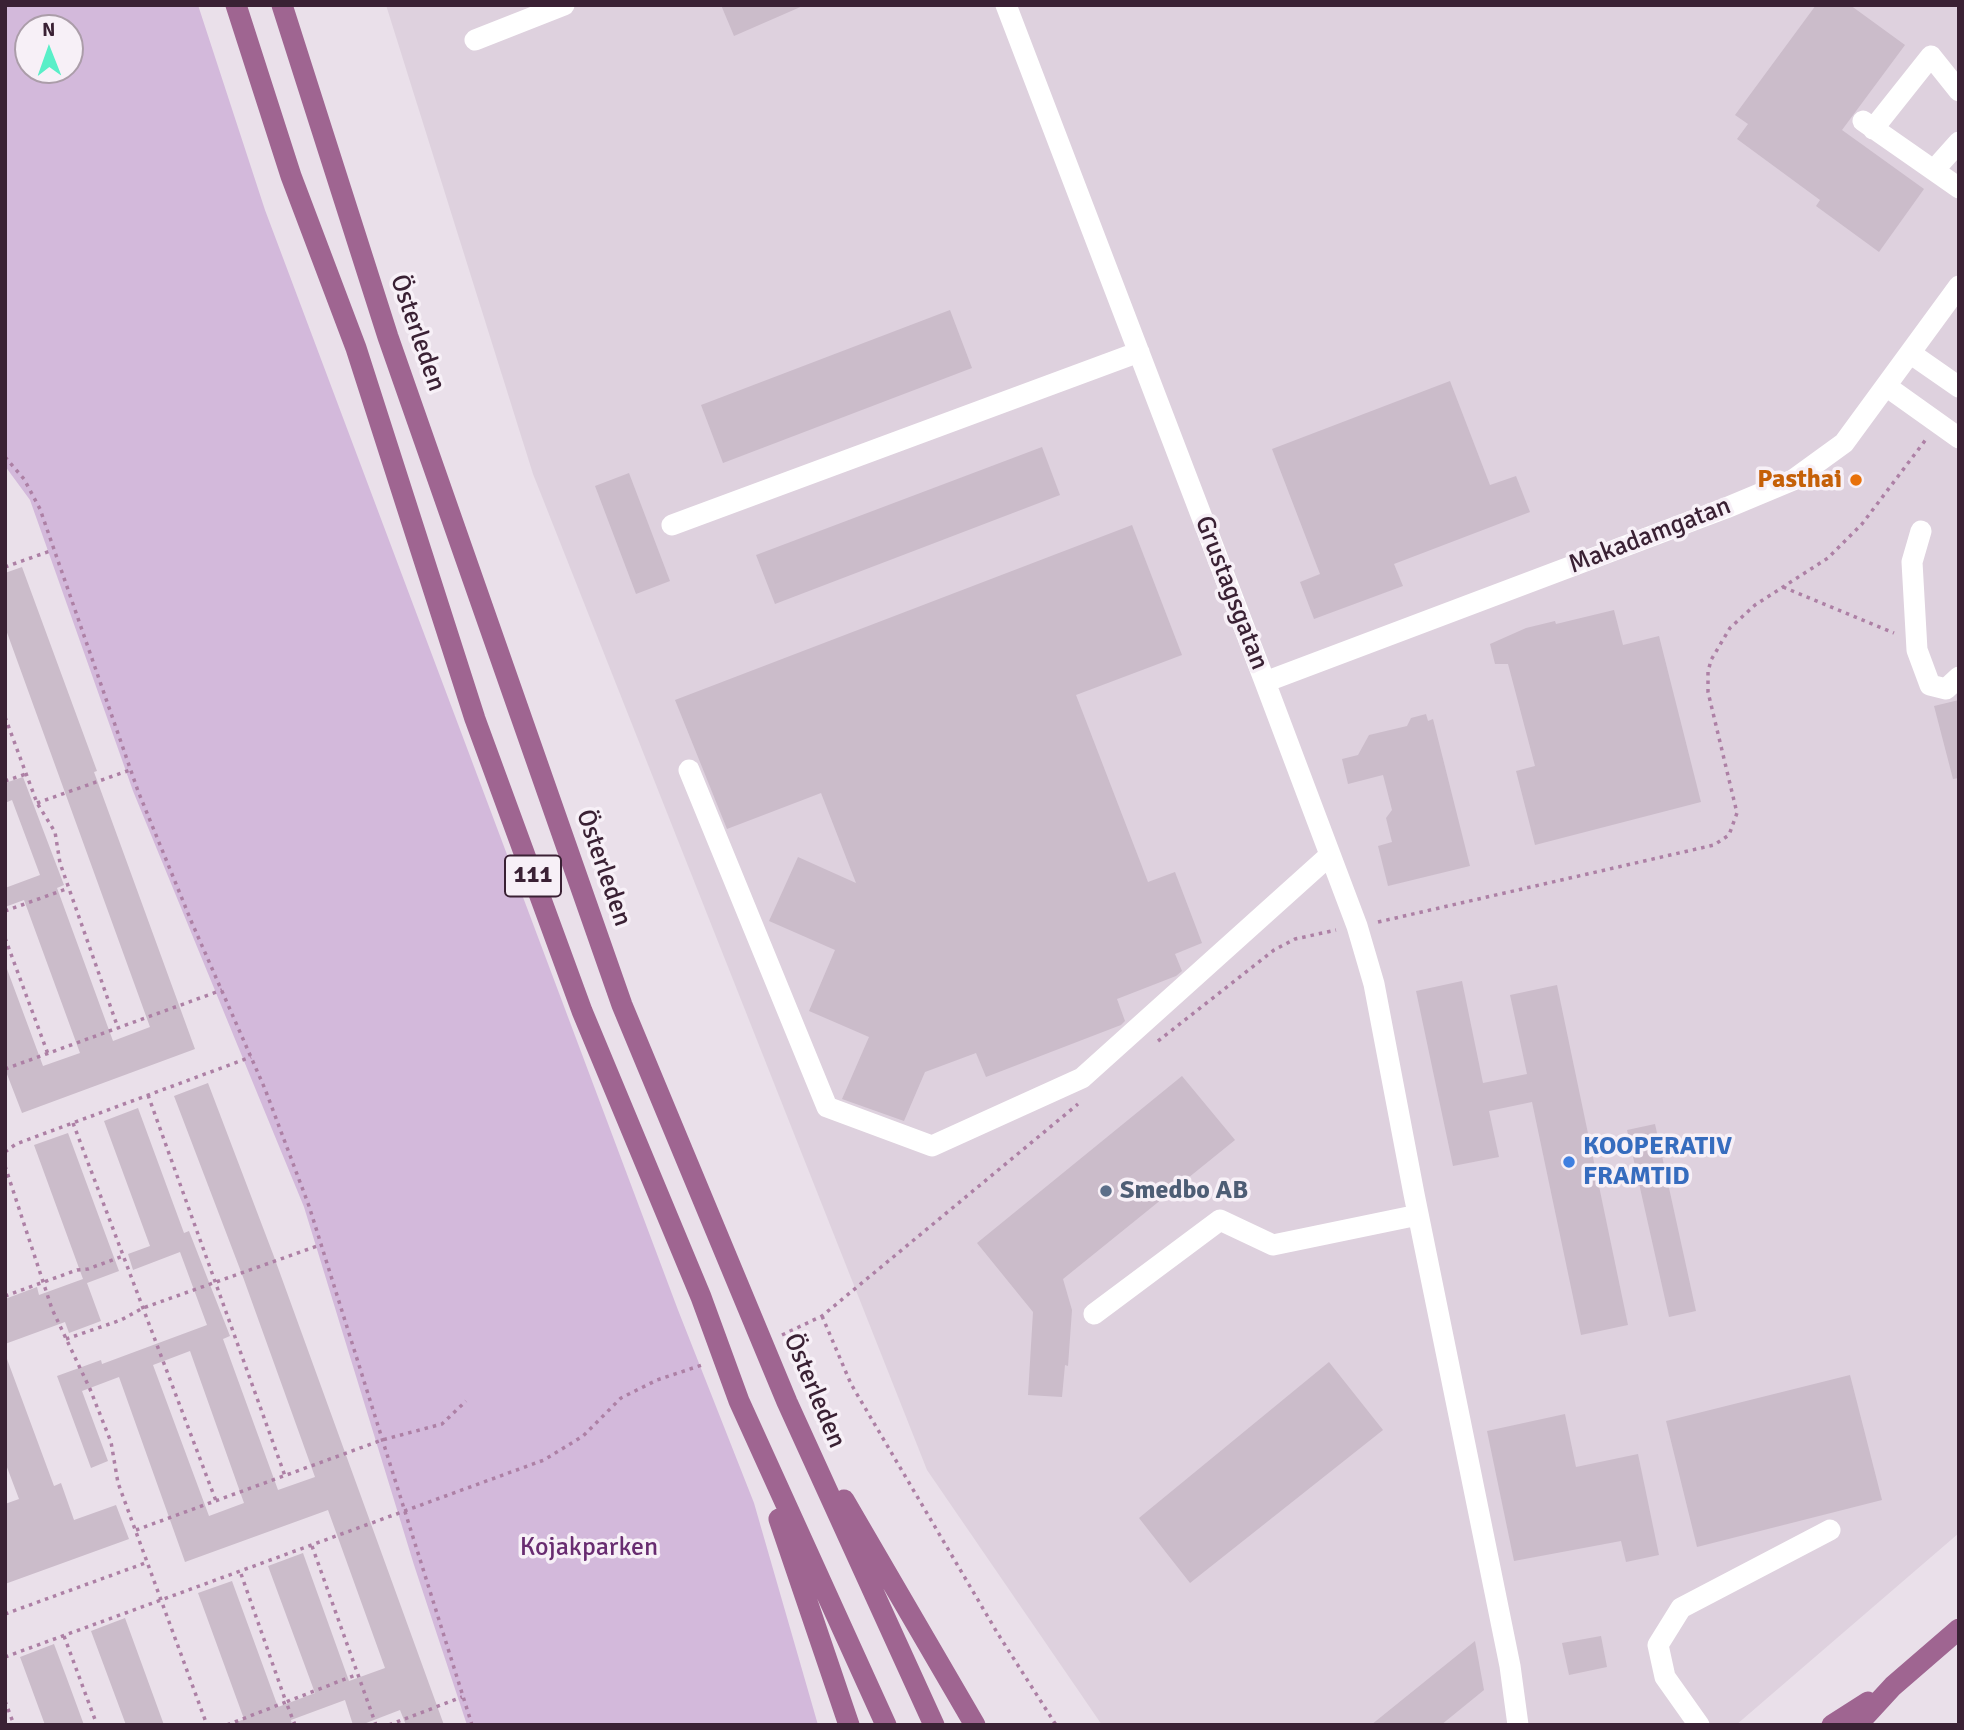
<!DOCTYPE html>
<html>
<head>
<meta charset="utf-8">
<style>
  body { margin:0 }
  #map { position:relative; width:1964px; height:1730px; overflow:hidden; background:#eae0ea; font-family:Signika,sans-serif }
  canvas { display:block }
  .frame { position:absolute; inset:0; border:7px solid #3a2134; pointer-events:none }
  .north { position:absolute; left:14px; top:14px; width:70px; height:70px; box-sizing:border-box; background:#f7f0f7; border:2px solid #ab9da9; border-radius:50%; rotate:359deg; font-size:19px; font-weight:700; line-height:28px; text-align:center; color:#3a2134 }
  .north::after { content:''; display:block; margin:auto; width:24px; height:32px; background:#59efc8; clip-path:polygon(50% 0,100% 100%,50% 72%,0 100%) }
</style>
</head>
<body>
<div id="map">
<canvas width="1964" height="1730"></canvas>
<div class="frame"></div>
<div class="north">N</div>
</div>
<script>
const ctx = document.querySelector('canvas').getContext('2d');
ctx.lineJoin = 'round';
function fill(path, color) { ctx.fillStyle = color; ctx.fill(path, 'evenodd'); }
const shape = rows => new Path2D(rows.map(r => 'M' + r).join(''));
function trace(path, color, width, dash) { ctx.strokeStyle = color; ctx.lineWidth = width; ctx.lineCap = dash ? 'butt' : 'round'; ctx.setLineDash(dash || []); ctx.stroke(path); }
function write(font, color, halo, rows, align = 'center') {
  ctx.font = font + ' Signika,sans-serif'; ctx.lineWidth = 7; ctx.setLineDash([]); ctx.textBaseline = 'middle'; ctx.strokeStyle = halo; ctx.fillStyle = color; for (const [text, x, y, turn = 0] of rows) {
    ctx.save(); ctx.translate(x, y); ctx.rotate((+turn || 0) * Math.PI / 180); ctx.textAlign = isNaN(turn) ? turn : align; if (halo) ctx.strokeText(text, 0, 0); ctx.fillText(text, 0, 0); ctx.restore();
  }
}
const built = shape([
  [386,5,1959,5,1959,1533,1736,1725,1102,1725,927,1470,533,474]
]);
const green = shape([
  [5,5,198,5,265,210,678,1310,754,1503,818,1725,467,1725,414,1565,304,1207,133,791,30,500,5,466],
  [28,28,70,28,70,70,28,70]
]);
const building = shape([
  [721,5,805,5,734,36],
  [1816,5,1850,5,1905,45,1842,130,1924,189,1879,252,1816,206,1820,200,1737,139,1748,124,1735,115],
  [950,310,972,368,723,463,701,405],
  [1450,381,1490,485,1516,476,1530,512,1394,564,1403,586,1314,619,1300,582,1320,574,1272,449],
  [1042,447,1060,495,775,604,756,555],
  [629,473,670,581,636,594,595,486],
  [1132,525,1182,655,1076,695,1148,882,1175,872,1202,943,1175,954,1182,971,1176,976,1117,999,1125,1021,1121,1025,986,1077,976,1053,925,1072,904,1121,842,1099,869,1037,809,1011,835,950,769,921,798,857,856,883,821,793,727,829,675,700],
  [22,567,97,771,94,772,195,1049,22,1113,5,1069,5,969,7,969,43,1066,80,1053,24,900,5,907,5,888,40,875,12,800,5,803,5,783,23,777,64,885,57,888,113,1041,150,1027,5,627,5,573],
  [1614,610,1623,645,1659,636,1701,802,1535,845,1516,771,1535,766,1508,664,1495,664,1490,644,1526,628,1555,621,1556,624],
  [1959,700,1959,778,1953,779,1934,706],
  [1426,714,1428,721,1433,719,1470,866,1388,886,1378,846,1392,842,1386,818,1392,810,1383,775,1348,784,1342,759,1358,755,1369,735,1407,726,1411,718],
  [1462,981,1483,1083,1527,1074,1510,995,1557,985,1628,1325,1581,1335,1532,1102,1489,1111,1499,1157,1453,1166,1416,991],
  [1182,1076,1235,1140,1063,1279,1072,1310,1068,1366,1065,1365,1062,1397,1028,1395,1033,1312,977,1243],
  [208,1083,273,1254,444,1725,406,1725,400,1710,361,1725,353,1725,345,1700,291,1720,292,1725,235,1725,235,1723,244,1719,198,1593,232,1581,278,1707,315,1693,268,1566,303,1553,349,1681,385,1668,328,1510,185,1562,119,1377,82,1391,108,1461,91,1468,57,1376,101,1360,102,1364,207,1325,180,1252,133,1270,128,1254,150,1246,104,1121,138,1108,184,1233,189,1231,230,1336,223,1339,278,1490,315,1477,243,1277,174,1096],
  [190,1351,244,1503,209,1516,153,1365],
  [1655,1124,1696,1311,1669,1317,1627,1130],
  [68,1133,119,1271,87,1283,101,1321,69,1333,65,1322,5,1344,5,1299,37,1287,39,1295,83,1279,34,1145],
  [7,1359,54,1486,61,1483,74,1520,116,1505,129,1539,5,1584,5,1504,19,1499,5,1462,5,1360],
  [1329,1362,1383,1430,1190,1583,1139,1518],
  [1850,1375,1882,1500,1697,1547,1666,1421],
  [1565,1414,1576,1467,1638,1454,1659,1555,1626,1562,1621,1541,1514,1561,1487,1431],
  [125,1618,164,1725,126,1725,91,1631],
  [1601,1636,1607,1667,1569,1675,1562,1643],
  [1475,1641,1484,1690,1441,1725,1371,1725],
  [54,1644,66,1676,84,1725,45,1725,20,1657]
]);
const path = shape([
  [5,457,24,479,40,509,138,791,192,923,265,1089,309,1206,472,1725],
  [5,567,53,550],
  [1783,587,1894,633],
  [5,717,37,803,55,832,60,863,118,1028],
  [5,781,26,774],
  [37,803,130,770],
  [5,911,69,888],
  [1378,922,1714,845,1729,835,1737,813,1708,692,1708,672,1711,660,1730,628,1755,605,1828,558,1862,524,1927,438],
  [5,938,48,1054],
  [1158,1041,1274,950,1295,939,1336,930],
  [5,1069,222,990],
  [148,1095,285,1476],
  [73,1123,216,1501],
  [5,1152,16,1144,251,1057],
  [5,1166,52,1309,90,1389,111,1442,118,1483,207,1725],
  [5,1296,77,1270,88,1269,123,1256],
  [822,1316,851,1384,998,1634,1056,1725],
  [782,1335,822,1316,1078,1104],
  [66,1339,121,1320,143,1308,320,1245],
  [136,1530,382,1440,442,1424,466,1401],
  [312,1546,376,1725],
  [5,1614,148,1562],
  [64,1636,97,1725],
  [5,1657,544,1460,583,1436,621,1398,657,1380,702,1365],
  [5,1701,14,1725],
  [227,1725,286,1702,240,1571],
  [295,1725,286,1702,358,1674],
  [389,1725,462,1697]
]);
const minor = shape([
  [1006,5,1265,682,1357,926,1374,984,1414,1194,1510,1666,1518,1725],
  [475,40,564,5],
  [1863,121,1959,188],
  [1873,129,1931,56,1959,91],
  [1934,170,1959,142],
  [1910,353,1959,387],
  [1886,386,1959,438],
  [672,525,1139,352],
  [1921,531,1912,562,1917,650,1930,685,1946,689,1959,677],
  [1265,682,1726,508,1793,480,1844,443,1959,286],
  [689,770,827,1107,932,1146,1082,1078,1330,855],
  [1094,1314,1220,1220,1273,1245,1418,1215],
  [1699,1725,1665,1677,1658,1645,1681,1608,1830,1530]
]);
const major = shape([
  [236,5,291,176,356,348,475,719,582,1011,701,1297,739,1401,886,1725],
  [282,5,388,337,622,1005,787,1402,934,1725],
  [844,1500,975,1725],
  [779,1519,849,1725],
  [1832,1725,1868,1702],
  [1857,1725,1893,1686,1959,1629]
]);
const markers = [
  [1856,480,7,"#e8710a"],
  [1569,1162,7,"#3f7fe0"],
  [1106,1191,7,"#5c6f8a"]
];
const shields = [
  [533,876,56]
];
const shieldNames = [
  ["111",533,876]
];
const streetNames = [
  ["Österleden",417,333,71],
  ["Makadamgatan",1650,536,-21],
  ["Grustagsgatan",1231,593,69],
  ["Österleden",603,868,71],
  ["Österleden",814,1391,67]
];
const foodNames = [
  ["Pasthai",1842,480]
];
const shopNames = [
  ["KOOPERATIV",1583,1147],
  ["FRAMTID",1583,1177]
];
const serviceNames = [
  ["Smedbo AB",1120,1191]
];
const parkNames = [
  ["Kojakparken",589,1548]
];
fill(built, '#ded1de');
fill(green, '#d3b9db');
fill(building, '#cbbcca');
trace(path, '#ad80a5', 3.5, [3.5, 5]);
trace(minor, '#fff', 21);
trace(major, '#9f6591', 21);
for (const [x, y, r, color] of markers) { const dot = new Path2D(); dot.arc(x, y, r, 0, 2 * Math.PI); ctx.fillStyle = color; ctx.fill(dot); trace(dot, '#f7f0f7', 2.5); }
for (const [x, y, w] of shields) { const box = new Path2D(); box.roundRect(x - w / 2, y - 20.5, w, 41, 5); ctx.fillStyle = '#f7f0f7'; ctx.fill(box); trace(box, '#3a2134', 2); }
write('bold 24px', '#3a2134', null, shieldNames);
write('26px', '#3a2134', '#f7f0f7', streetNames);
write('bold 26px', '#c56008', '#f7f0f7', foodNames, 'right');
write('bold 26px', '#366cbe', '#f7f0f7', shopNames, 'left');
write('bold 26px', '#4e5e75', '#f7f0f7', serviceNames, 'left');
write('26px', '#682c70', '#f7f0f7', parkNames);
</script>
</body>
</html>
